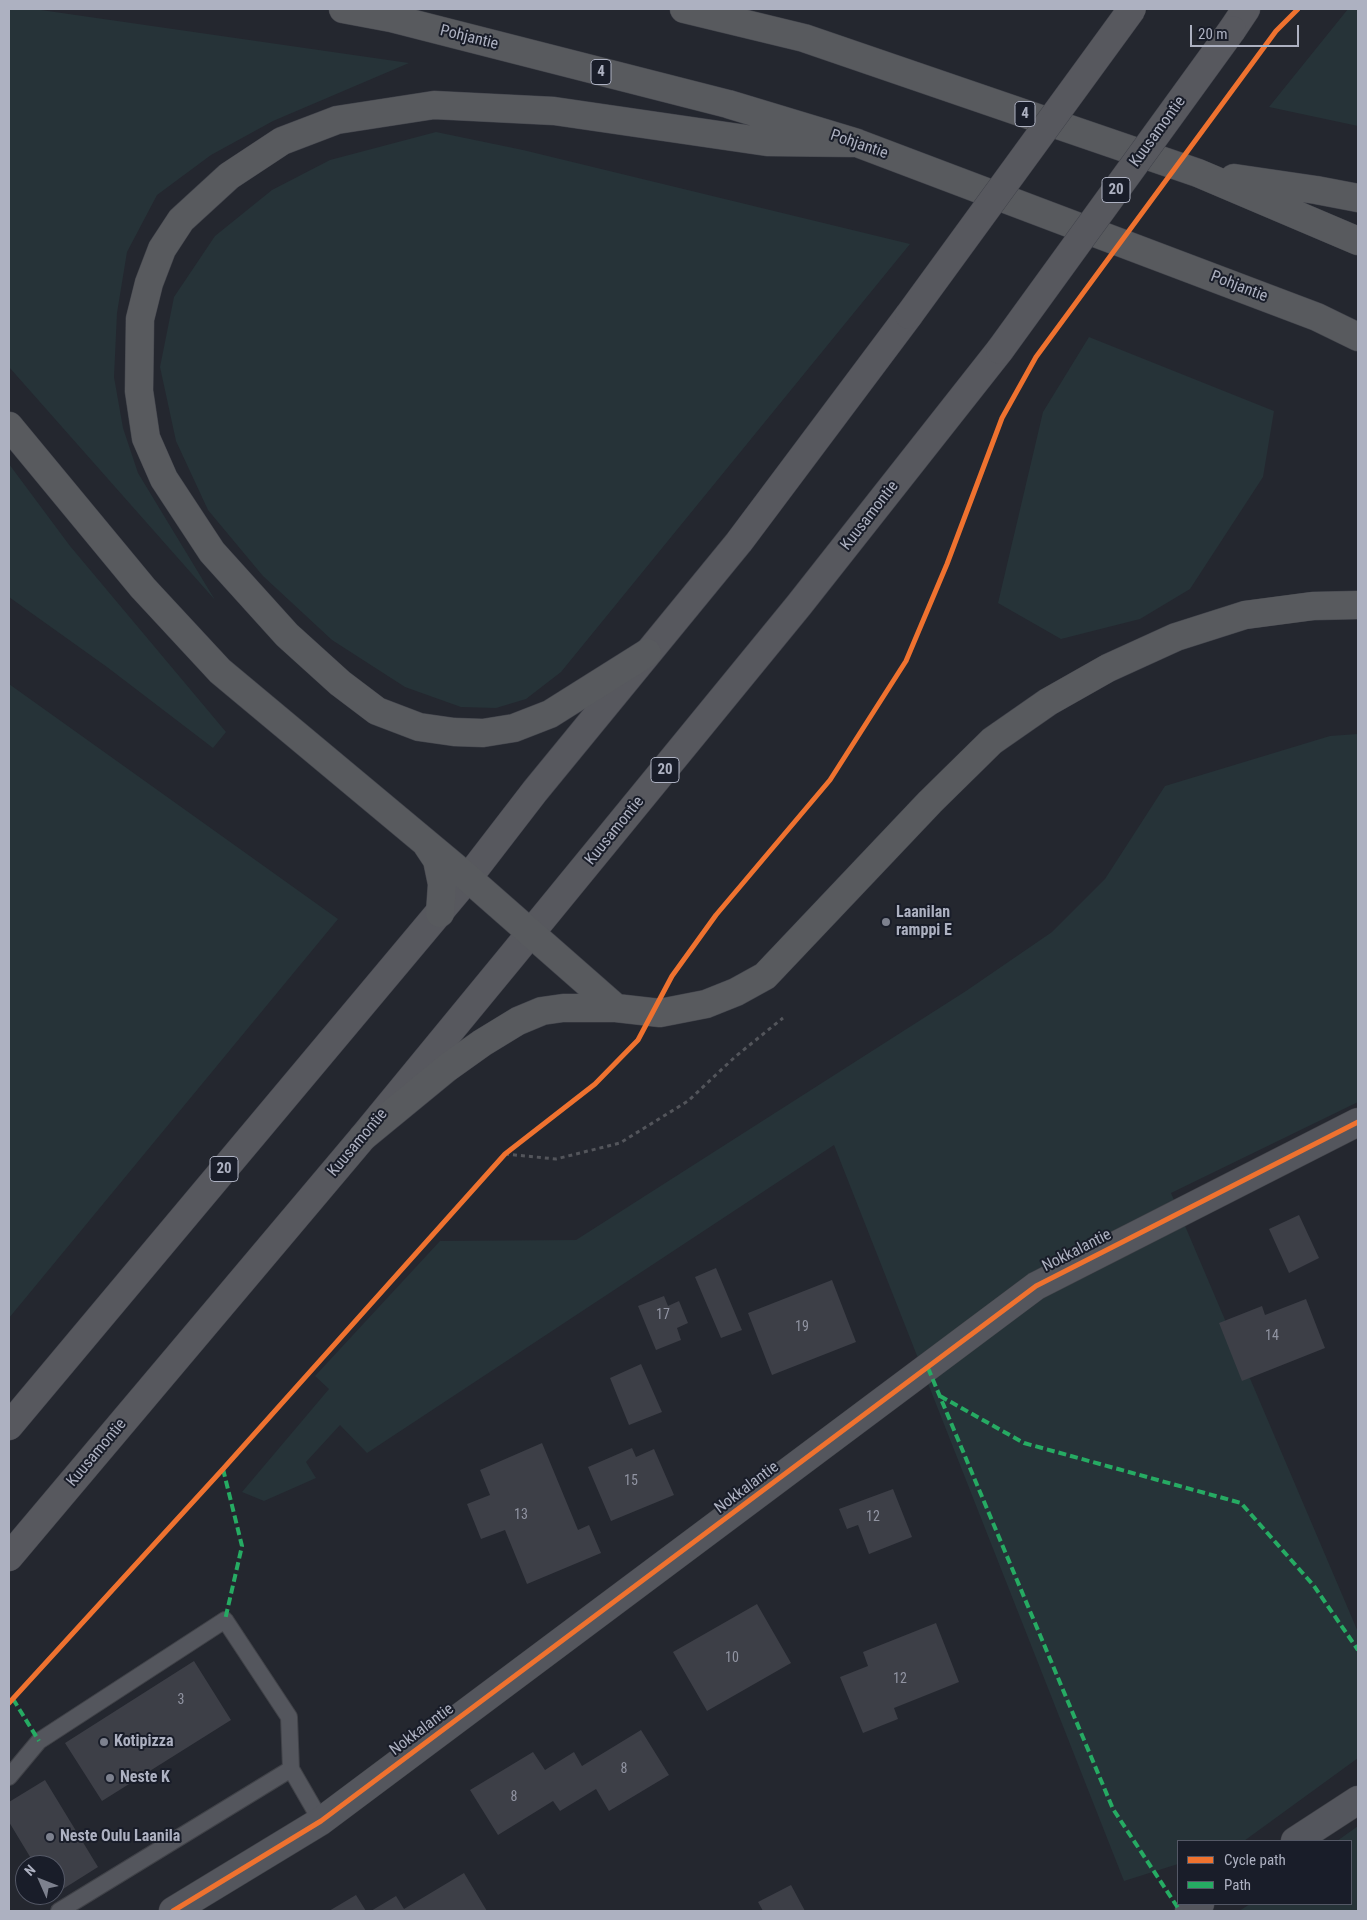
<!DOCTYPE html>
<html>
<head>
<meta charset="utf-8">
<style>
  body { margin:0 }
  #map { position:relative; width:1367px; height:1920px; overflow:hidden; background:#24272f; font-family:"Roboto Condensed",sans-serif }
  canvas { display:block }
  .frame { position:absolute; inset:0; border:10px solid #adb1c1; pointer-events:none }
  .legend { position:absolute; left:1177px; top:1840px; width:175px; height:65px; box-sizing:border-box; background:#191d29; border:1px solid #545866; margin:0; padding:6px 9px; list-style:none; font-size:15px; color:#adb1c1 }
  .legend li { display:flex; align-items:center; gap:10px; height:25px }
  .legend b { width:25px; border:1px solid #545866 }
  .north { position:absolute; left:15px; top:1855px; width:50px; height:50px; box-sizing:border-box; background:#191d29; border:1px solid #545866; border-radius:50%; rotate:314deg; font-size:14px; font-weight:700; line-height:20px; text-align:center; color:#adb1c1 }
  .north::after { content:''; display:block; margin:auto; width:18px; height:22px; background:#7d818e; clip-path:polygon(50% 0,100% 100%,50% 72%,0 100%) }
  .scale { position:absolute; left:1190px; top:25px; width:109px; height:22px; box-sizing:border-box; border:2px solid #adb1c1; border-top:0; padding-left:6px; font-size:15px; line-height:18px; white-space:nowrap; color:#adb1c1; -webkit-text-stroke:4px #191d29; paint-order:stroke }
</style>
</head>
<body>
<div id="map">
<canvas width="1367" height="1920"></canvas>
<div class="frame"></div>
<ul class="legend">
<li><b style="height:6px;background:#ef722f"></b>Cycle path</li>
<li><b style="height:6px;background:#26ab63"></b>Path</li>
</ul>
<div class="north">N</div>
<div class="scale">20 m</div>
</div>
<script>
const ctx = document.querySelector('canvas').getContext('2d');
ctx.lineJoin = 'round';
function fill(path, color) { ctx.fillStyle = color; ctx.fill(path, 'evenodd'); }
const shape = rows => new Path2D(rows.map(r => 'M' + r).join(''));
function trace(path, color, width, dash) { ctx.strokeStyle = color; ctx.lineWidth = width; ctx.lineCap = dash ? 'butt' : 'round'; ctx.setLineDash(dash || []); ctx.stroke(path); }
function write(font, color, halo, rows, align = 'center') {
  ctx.font = font + ' "Roboto Condensed",sans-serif'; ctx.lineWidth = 4; ctx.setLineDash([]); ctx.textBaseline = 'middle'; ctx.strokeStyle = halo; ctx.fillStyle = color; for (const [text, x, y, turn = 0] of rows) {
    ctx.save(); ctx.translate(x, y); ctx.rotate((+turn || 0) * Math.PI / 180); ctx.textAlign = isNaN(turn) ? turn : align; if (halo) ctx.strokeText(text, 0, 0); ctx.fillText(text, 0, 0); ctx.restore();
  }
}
const green = shape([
  [9,9,34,9,409,63,273,121,211,155,157,195,127,252,117,313,114,377,123,428,138,473,215,600,9,367],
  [1348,9,1358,9,1358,126,1269,107],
  [436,132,523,150,910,244,561,672,526,699,496,708,461,707,405,687,332,640,263,576,208,510,176,441,160,367,174,297,215,236,272,190,330,160],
  [1089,337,1274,411,1263,477,1190,589,1140,619,1061,639,998,603,1043,412],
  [9,464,70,546,226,732,213,748,107,667,9,597],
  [9,684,338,919,9,1318],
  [1358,734,1358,1102,1171,1193,1358,1632,1358,1758,1244,1841,1178,1841,1178,1864,1124,1881,834,1145,367,1453,340,1425,306,1462,316,1478,264,1501,242,1492,329,1389,315,1376,440,1241,576,1240,966,991,1052,932,1105,879,1165,786,1330,736],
  [1358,1826,1358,1911,1239,1911,1250,1904,1351,1904,1351,1841,1337,1841]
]);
const building = shape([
  [1299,1215,1319,1258,1289,1273,1269,1229],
  [716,1268,742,1330,721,1338,695,1277],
  [832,1280,856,1342,772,1375,748,1313],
  [664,1296,668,1306,679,1301,688,1323,677,1328,681,1340,656,1350,638,1306],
  [1306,1299,1325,1348,1242,1381,1219,1323,1262,1306,1265,1315],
  [641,1364,662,1412,629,1425,610,1378],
  [542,1443,578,1530,589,1525,601,1553,527,1584,505,1530,481,1539,467,1504,490,1495,480,1470],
  [632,1448,636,1457,654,1449,674,1495,611,1521,588,1467],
  [893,1489,912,1537,869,1554,858,1525,847,1529,839,1509],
  [757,1604,791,1663,707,1711,673,1652],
  [936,1623,959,1682,894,1708,898,1719,863,1733,840,1677,868,1666,863,1652],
  [194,1661,231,1720,102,1801,65,1743],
  [641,1730,669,1775,609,1811,596,1789,560,1811,553,1801,498,1835,470,1790,533,1752,545,1770,574,1752,582,1766],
  [45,1780,98,1867,55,1894,55,1865,35,1865,9,1822,9,1802],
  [464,1873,487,1911,371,1911,396,1896,404,1909],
  [791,1885,805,1911,763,1911,758,1902],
  [356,1895,366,1911,329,1911]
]);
const path = shape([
  [505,1154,556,1159,620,1143,688,1101,736,1056,783,1018]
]);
const service = shape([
  [9,1777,39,1741,225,1620,289,1717,291,1769,321,1821],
  [59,1911,291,1769]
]);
const minor = shape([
  [1295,1841,1358,1800],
  [173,1911,321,1821,1036,1286,1358,1122],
  [1189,1911,1200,1904]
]);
const trunk = shape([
  [1232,30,1246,9],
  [9,1426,468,878,535,791,739,542,909,315],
  [9,1557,363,1137,511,957,799,605,1000,350]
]);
const motorway = shape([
  [343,9,391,18,728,104,857,143,1317,317,1358,337],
  [684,9,804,38,1198,173,1358,241],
  [1234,178,1316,190,1358,198],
  [9,426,143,588,220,671,468,878,616,1008],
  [647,653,550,714,514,728,483,733,454,732,419,727,377,711,340,683,287,635,212,552,164,479,146,438,139,391,140,319,149,283,162,249,181,220,229,176,282,141,337,120,434,105,554,111,767,142,857,143],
  [427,845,437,860,442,884,440,913],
  [363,1137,447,1068,482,1043,518,1021,542,1011,563,1008,616,1008,660,1013,706,1004,736,992,765,976,930,802,992,741,1048,702,1108,668,1176,637,1245,615,1313,606,1358,605]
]);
const trunkBridge = shape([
  [909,315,1132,9],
  [1000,350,1232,30]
]);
const quiet = shape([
  [928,1368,1113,1809,1180,1911],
  [940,1396,1024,1443,1241,1503,1314,1586,1358,1650],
  [223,1469,242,1546,225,1620],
  [13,1699,39,1741]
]);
const cycleway = shape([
  [9,1703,223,1469,505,1154,595,1084,638,1040,672,976,716,915,830,780,906,661,947,564,1002,418,1036,357,1276,31,1298,9],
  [173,1911,321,1821,1036,1286,1358,1122]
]);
const markers = [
  [886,922,5,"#7d818e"],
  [104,1742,5,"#7d818e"],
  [110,1778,5,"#7d818e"],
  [50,1837,5,"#7d818e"]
];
const numberNames = [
  ["17",663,1315],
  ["19",802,1327],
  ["14",1272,1336],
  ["15",631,1481],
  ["13",521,1515],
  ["12",873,1517],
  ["10",732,1658],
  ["12",900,1679],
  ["3",181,1700],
  ["8",624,1769],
  ["8",514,1797]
];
const shields = [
  [601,72,20],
  [1025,114,20],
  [1116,190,28],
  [665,770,28],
  [224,1169,28]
];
const shieldNames = [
  ["4",601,72],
  ["4",1025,114],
  ["20",1116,190],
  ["20",665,770],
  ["20",224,1169]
];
const streetNames = [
  ["Pohjantie",469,38,14],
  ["Kuusamontie",1158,132,-54],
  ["Pohjantie",859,145,19],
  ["Pohjantie",1239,287,21],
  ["Kuusamontie",870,516,-52],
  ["Kuusamontie",615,831,-51],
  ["Kuusamontie",358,1143,-50],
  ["Nokkalantie",1077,1251,-27],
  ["Kuusamontie",97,1453,-50],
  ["Nokkalantie",747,1488,-37],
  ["Nokkalantie",422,1730,-37]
];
const poiNames = [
  ["Laanilan",896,913],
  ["ramppi E",896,931],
  ["Kotipizza",114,1742],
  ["Neste K",120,1778],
  ["Neste Oulu Laanila",60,1837]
];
fill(green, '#263338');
fill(building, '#3d3f47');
trace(service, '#404248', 18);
trace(minor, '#404248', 29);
trace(trunk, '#41434b', 29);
trace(motorway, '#41434b', 29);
trace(path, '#53555b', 3, [4, 4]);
trace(service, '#54565d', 16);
trace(minor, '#54565d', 28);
trace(trunk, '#57585e', 28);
trace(motorway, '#585a5e', 28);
trace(trunkBridge, '#41434b', 29, []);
trace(trunkBridge, '#57585e', 28);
trace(quiet, '#26ab63', 4, [8, 4]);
trace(cycleway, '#ef722f', 5);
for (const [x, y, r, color] of markers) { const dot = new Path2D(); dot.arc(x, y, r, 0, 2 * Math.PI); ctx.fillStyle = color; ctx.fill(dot); trace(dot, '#191d29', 2); }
write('14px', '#9194a2', null, numberNames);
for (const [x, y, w] of shields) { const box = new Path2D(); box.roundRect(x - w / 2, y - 12.5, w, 25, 4); ctx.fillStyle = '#191d29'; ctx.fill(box); trace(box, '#adb1c1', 1); }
write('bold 15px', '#adb1c1', null, shieldNames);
write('16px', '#adb1c1', '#191d29', streetNames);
write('bold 16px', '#adb1c1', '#191d29', poiNames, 'left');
</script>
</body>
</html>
